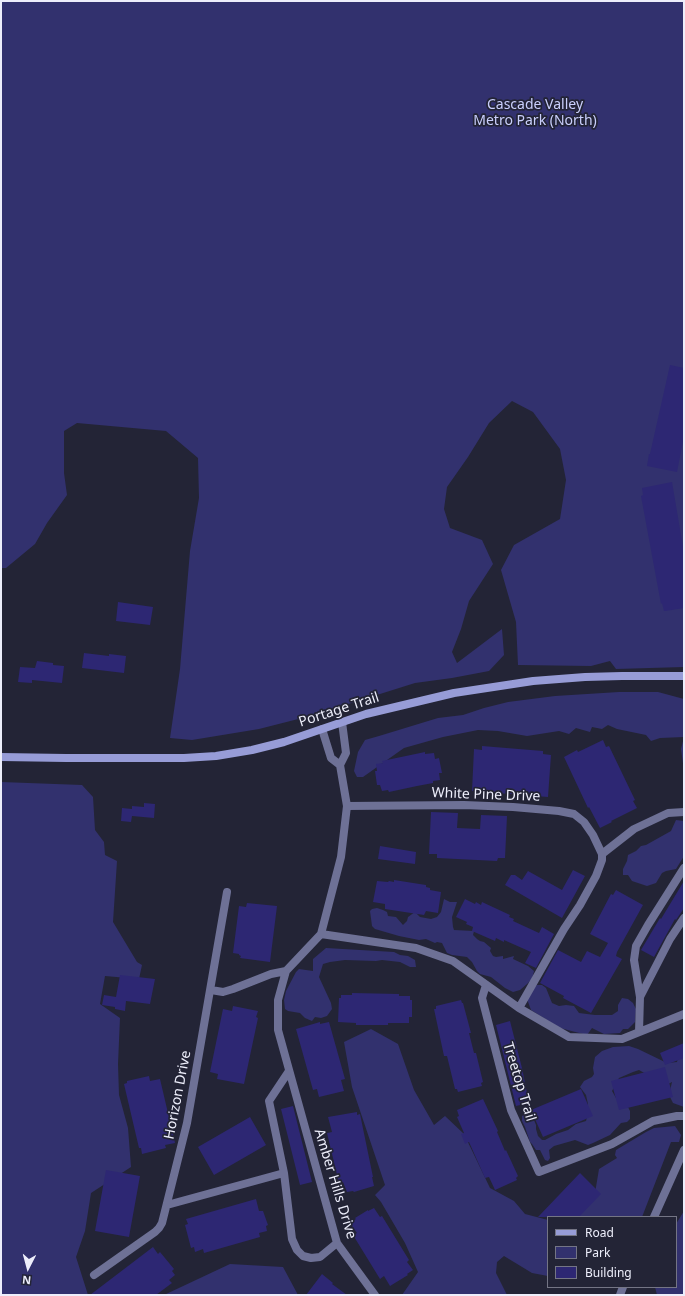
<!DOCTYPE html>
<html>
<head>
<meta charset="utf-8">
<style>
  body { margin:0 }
  #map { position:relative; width:685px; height:1296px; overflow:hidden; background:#232436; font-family:"Noto Sans",sans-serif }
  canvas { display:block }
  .frame { position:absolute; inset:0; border:2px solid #edeefb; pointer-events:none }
  .legend { position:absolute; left:547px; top:1216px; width:130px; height:72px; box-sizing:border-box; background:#232436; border:1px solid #747585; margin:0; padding:5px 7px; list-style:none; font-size:12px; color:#edeefb }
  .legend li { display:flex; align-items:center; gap:8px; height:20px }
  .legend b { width:20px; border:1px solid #747585 }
  .north { position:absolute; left:8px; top:1248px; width:40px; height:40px; -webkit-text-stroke:3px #232436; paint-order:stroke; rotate:186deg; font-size:11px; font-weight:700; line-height:16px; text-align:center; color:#edeefb }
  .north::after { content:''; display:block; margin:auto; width:14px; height:18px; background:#edeefb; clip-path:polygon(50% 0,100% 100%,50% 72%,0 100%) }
</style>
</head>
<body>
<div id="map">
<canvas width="685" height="1296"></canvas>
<div class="frame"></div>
<ul class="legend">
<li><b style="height:5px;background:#979cd7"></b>Road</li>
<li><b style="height:11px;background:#32316e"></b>Park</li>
<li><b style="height:11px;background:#2d2773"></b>Building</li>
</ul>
<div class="north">N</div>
</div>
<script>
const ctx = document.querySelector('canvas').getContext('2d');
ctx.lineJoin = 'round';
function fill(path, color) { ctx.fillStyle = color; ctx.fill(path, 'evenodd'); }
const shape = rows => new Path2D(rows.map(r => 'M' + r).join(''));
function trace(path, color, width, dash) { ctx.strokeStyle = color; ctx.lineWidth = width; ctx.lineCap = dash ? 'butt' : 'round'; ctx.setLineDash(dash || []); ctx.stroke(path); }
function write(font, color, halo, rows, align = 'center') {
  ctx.font = font + ' "Noto Sans",sans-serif'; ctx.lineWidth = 3.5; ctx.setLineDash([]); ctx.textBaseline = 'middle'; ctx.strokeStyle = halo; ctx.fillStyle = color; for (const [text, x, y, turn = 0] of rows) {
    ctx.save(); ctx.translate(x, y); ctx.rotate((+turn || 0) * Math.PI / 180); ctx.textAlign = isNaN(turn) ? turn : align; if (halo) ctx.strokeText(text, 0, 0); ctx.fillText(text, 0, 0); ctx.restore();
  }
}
const green = shape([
  [1,1,684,1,684,667,616,669,610,661,591,666,518,665,516,622,501,570,514,545,560,519,566,480,560,449,533,412,512,401,489,423,468,457,447,487,444,509,450,528,482,540,493,564,469,601,461,629,452,652,457,663,502,629,504,655,489,671,452,678,415,683,310,716,259,729,192,740,170,738,180,669,190,551,199,498,198,458,166,431,77,423,64,431,64,473,67,495,47,523,35,544,6,568,1,568],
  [619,692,658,692,684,699,684,771,681,749,684,737,660,738,651,741,646,735,617,729,608,725,602,729,592,727,590,732,576,728,569,734,559,731,527,736,498,731,478,730,443,737,404,748,363,777,357,777,354,771,358,752,365,740,379,736,438,718,463,715,484,708,508,702,555,696],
  [1,782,82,785,93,797,95,830,104,842,105,855,117,861,113,922,137,962,142,965,139,979,105,976,100,1004,120,1018,118,1064,119,1095,128,1128,131,1167,91,1193,85,1231,76,1257,88,1295,1,1295],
  [676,820,684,821,684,856,676,869,666,871,662,873,656,883,647,886,632,881,628,875,623,875,623,869,627,861,628,855,636,851,641,846,646,845,671,831],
  [444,899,450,902,457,902,452,917,453,927,454,930,474,931,473,935,477,939,480,941,484,942,491,948,490,951,493,956,496,957,503,956,503,959,514,956,513,959,528,966,534,971,532,979,527,984,520,990,513,992,505,988,491,977,480,974,477,971,472,962,467,957,452,955,447,953,442,943,437,942,435,943,426,939,419,940,399,936,375,929,372,926,370,911,372,909,377,908,383,910,387,912,388,916,396,917,403,925,407,921,408,917,415,912,420,917,431,919,437,917,441,912],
  [326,948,394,952,400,955,408,956,415,960,416,967,410,967,400,962,382,960,376,961,345,960,330,962,323,964,319,977,331,1003,332,1009,327,1016,321,1018,315,1017,312,1021,305,1018,300,1013,288,1011,285,1009,284,1000,286,991,296,972,299,969,313,971,313,959],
  [537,985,542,985,546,988,552,1003,559,1006,566,1005,574,1006,579,1013,595,1015,612,1015,618,1011,618,1005,622,998,628,999,633,1003,636,1009,635,1022,628,1029,623,1029,620,1033,604,1034,592,1028,587,1035,560,1028,531,1010,527,999,534,987],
  [371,1029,398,1044,414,1090,434,1125,445,1116,464,1134,490,1188,514,1201,525,1214,548,1220,548,1276,532,1273,504,1256,497,1262,496,1273,507,1295,402,1295,418,1272,405,1243,381,1202,375,1195,385,1185,352,1087,344,1042],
  [629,1046,638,1049,667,1063,677,1062,678,1058,684,1057,684,1107,673,1103,669,1095,672,1082,666,1085,639,1070,633,1072,619,1078,612,1091,616,1098,620,1099,627,1105,630,1111,630,1119,627,1122,621,1123,610,1135,593,1143,588,1145,575,1140,554,1146,549,1150,550,1158,548,1161,545,1160,540,1150,536,1150,532,1144,530,1142,525,1127,522,1121,522,1116,528,1113,532,1115,536,1125,536,1129,538,1136,542,1140,545,1140,556,1134,568,1130,576,1124,586,1121,588,1114,588,1104,586,1095,580,1087,584,1081,592,1077,594,1074,593,1068,595,1057,602,1051,613,1047],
  [675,1126,681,1135,679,1142,671,1142,642,1217,571,1217,595,1193,599,1169,617,1158,615,1155,616,1150,646,1132,654,1128],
  [684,1211,684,1295,657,1295,655,1287,676,1287,676,1224],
  [230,1264,283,1267,298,1295,164,1295]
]);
const building = shape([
  [670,365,684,368,684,436,677,472,647,466,649,454,650,454],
  [672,482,684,553,684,608,665,611,664,611,662,603,661,604,641,496,643,495,642,488],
  [118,602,153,607,150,625,116,621],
  [84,653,109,656,109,654,126,656,124,673,82,668],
  [37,661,53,663,53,665,64,666,62,683,32,680,32,683,18,682,20,667,35,668],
  [603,740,606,747,609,746,635,800,633,801,637,808,611,821,612,822,600,828,589,807,588,808,564,757,577,750,578,752],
  [482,746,543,751,543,754,551,755,548,797,472,791,474,749,482,750],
  [425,752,425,754,434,753,435,759,439,758,442,773,439,773,440,780,433,781,433,783,417,786,389,792,388,790,382,791,380,785,377,785,375,771,377,771,376,764,383,763,382,761],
  [144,803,155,804,154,818,132,816,131,822,121,821,122,808,132,809,132,806,144,807],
  [431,812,458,813,457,828,480,829,481,815,507,816,505,858,498,858,497,861,437,858,437,854,429,854],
  [380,846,416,852,415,864,378,859],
  [573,870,585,876,562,918,505,885,511,875,515,875,522,880,528,871,562,890],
  [394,880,426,885,426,887,430,888,430,890,441,892,438,913,426,911,424,915,385,909,385,904,373,902,377,881,388,882,389,881,394,882],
  [684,881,684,908,676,920,675,919,654,957,641,950,660,918,661,919],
  [616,890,643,905,617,952,616,956,622,959,591,1013,563,998,564,996,540,983,558,950,581,962,587,951,600,957,608,943,590,934,611,894,613,895],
  [465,899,475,904,476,902,481,905,482,902,510,915,509,917,514,919,513,921,539,933,542,927,554,934,536,968,525,963,531,952,504,940,504,942,496,938,495,941,472,931,473,927,466,924,467,922,456,917],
  [247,903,277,906,270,962,240,958,241,956,239,955,239,954,233,953,239,906,246,907],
  [120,975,155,979,150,1004,126,1001,125,1011,115,1009,115,1007,102,1005,104,995,116,997],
  [352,993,399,994,399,996,410,996,410,1000,412,1000,412,1017,409,1017,409,1023,388,1023,388,1025,356,1025,356,1023,338,1022,339,998,341,998,341,995,352,995],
  [461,1000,462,1003,463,1003,471,1033,469,1033,474,1053,476,1053,483,1082,481,1083,482,1086,458,1092,457,1089,455,1089,447,1056,444,1056,434,1009,436,1009,436,1006],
  [233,1006,258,1011,256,1017,258,1018,244,1084,217,1079,218,1074,210,1072,223,1009,232,1011],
  [510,1021,522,1068,529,1103,516,1106,496,1025],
  [320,1022,320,1024,329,1022,345,1079,341,1080,344,1091,319,1097,317,1089,313,1090,296,1029],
  [684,1043,684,1058,665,1065,660,1053],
  [665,1067,673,1097,619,1110,611,1081],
  [149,1076,150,1081,160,1079,175,1143,165,1145,166,1148,142,1154,141,1148,139,1148,124,1084,127,1083,127,1081],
  [581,1089,593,1116,543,1137,531,1110],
  [483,1099,498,1131,497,1132,505,1151,506,1150,518,1176,516,1178,517,1180,495,1190,489,1177,485,1178,469,1142,465,1144,461,1134,464,1133,457,1117,459,1116,457,1110],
  [293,1106,312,1182,300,1185,281,1109],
  [357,1112,357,1115,360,1114,373,1177,372,1177,374,1186,354,1192,353,1191,347,1192,343,1182,339,1183,327,1133,332,1132,328,1117],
  [250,1117,266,1145,214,1175,198,1147],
  [106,1170,140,1176,129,1237,95,1231],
  [580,1173,601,1194,579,1217,538,1217],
  [256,1199,259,1211,263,1211,268,1225,266,1226,267,1231,259,1233,260,1237,204,1253,203,1249,195,1252,194,1247,191,1248,185,1225,188,1224,186,1219],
  [374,1208,380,1217,382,1216,409,1260,407,1262,413,1270,407,1274,408,1275,390,1286,384,1276,380,1279,353,1235,357,1233,350,1223,356,1219,355,1218,368,1210,368,1211],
  [153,1247,158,1254,160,1252,174,1269,172,1271,175,1275,169,1280,172,1283,156,1295,90,1295],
  [322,1274,333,1283,332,1284,347,1295,306,1295]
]);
const minor = shape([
  [342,722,346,753,340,765,347,806,341,857,321,934,286,971,278,1000,278,1030,337,1243,375,1295],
  [322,729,331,758,340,765],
  [347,806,464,805,513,807,559,811,574,814,584,822,593,835,602,854,602,860,596,876,580,905,564,929,519,1008],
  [602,854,634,829,668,813,684,812],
  [321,934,416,948,453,961,519,1008,569,1037,622,1039,684,1014],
  [486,985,482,998,511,1110,539,1172,612,1144,653,1121,677,1116,684,1116],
  [211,990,223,992,233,989,271,974,286,971],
  [640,997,634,960,636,946,648,925,684,868],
  [639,1032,640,997,670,939,684,918],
  [289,1071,269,1101,284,1173,292,1239,297,1250,303,1256,311,1258,320,1257,337,1243],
  [167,1205,284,1173],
  [654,1217,684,1150],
  [94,1275,155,1232,159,1228,162,1223,187,1123,227,892],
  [620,1295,623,1287]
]);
const secondary = shape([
  [1,757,66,758,184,758,216,756,252,750,284,742,366,714,454,693,533,681,585,677,622,676,684,676]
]);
const parkNames = [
  ["Cascade Valley",535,105],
  ["Metro Park (North)",535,121]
];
const streetNames = [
  ["Portage Trail",339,710,-18],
  ["White Pine Drive",486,795,2],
  ["Treetop Trail",519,1082,73],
  ["Horizon Drive",178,1095,-79],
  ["Amber Hills Drive",335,1184,73]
];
fill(green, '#32316e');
fill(building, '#2d2773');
trace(minor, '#6e7196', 8);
trace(secondary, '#979cd7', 8);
write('14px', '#cacffc', '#232436', parkNames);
write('14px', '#edeefb', '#232436', streetNames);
</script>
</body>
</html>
